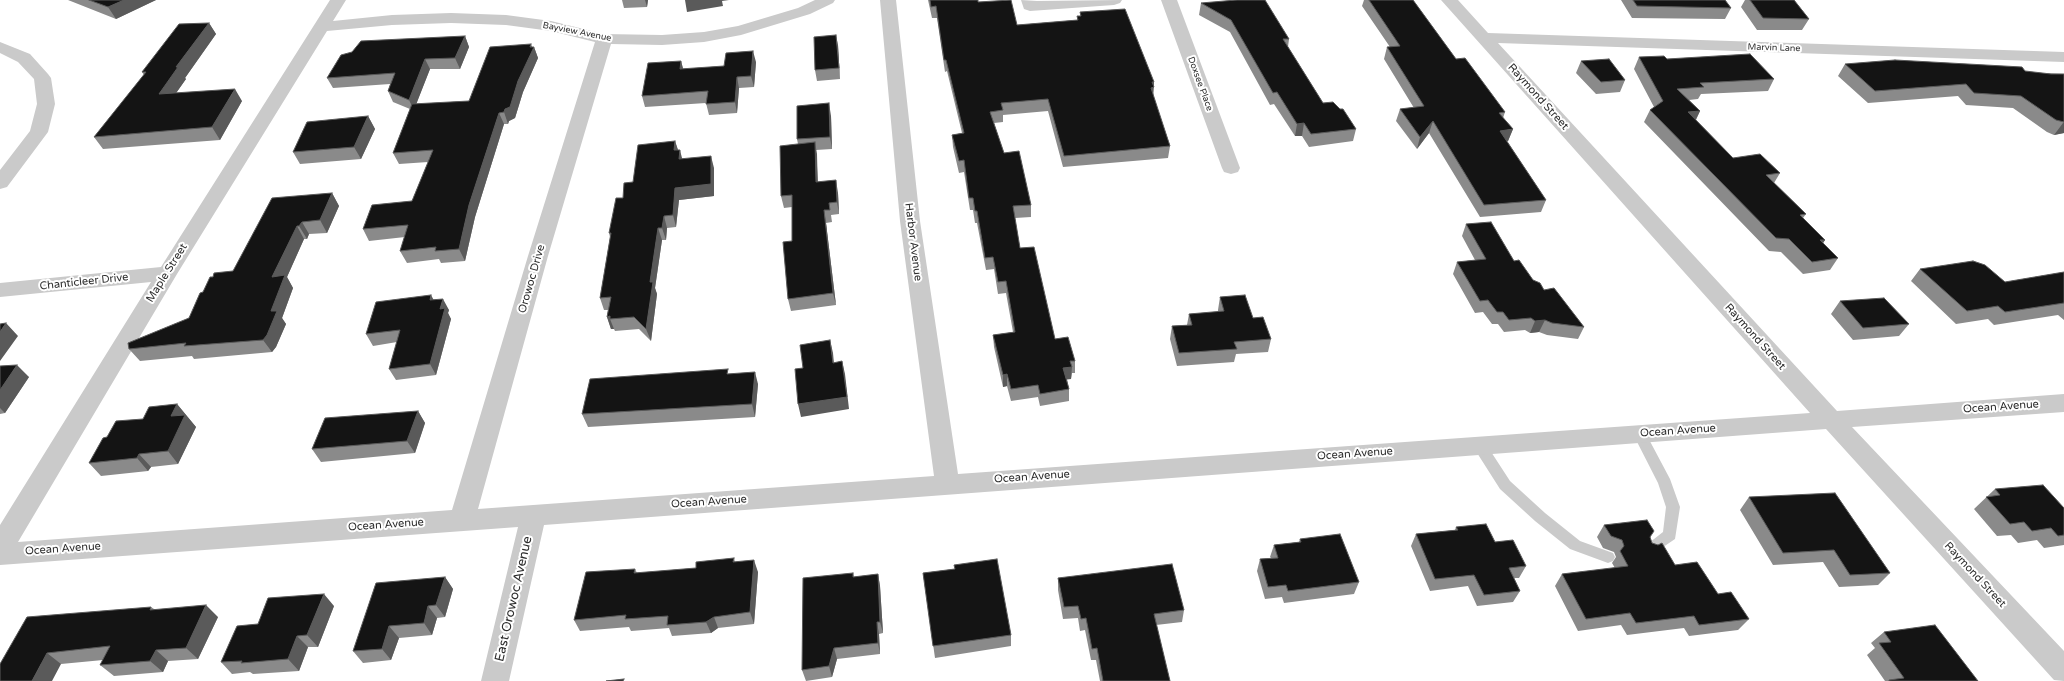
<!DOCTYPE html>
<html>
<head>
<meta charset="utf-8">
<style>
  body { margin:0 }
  canvas { display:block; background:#fff }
</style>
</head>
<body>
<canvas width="2064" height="681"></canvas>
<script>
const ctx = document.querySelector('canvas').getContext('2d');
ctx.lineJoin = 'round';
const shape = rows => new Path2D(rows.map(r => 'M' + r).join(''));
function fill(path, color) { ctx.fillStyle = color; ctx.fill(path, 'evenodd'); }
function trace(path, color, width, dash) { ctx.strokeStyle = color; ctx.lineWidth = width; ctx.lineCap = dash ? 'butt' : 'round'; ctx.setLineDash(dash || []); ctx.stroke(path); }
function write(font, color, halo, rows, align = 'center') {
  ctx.font = font + ' "Varela Round",sans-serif'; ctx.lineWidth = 4; ctx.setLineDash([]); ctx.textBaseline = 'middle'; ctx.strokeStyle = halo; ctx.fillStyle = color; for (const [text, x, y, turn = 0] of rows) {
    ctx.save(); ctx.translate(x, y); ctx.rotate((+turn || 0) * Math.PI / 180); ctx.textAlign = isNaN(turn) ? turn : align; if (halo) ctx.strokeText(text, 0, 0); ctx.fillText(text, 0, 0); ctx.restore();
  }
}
const service = shape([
  [1639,429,1644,430,1670,479,1680,507,1675,539,1650,556,1645,554,1643,550,1645,546,1663,532,1666,507,1658,483,1633,434,1634,430,1639,429],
  [1479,440,1484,441,1510,481,1545,513,1580,541,1613,553,1615,557,1613,561,1608,563,1570,549,1535,521,1500,489,1472,445,1474,441,1479,440]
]);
const minor = shape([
  [330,0,346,0,333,21,392,15,451,13,506,15,551,21,604,34,662,35,704,32,738,26,798,8,815,0,835,0,833,3,810,14,741,35,704,42,662,45,611,44,548,256,478,509,934,476,900,221,880,0,896,0,920,221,958,474,1810,413,1441,0,1458,0,1488,33,2064,52,2064,62,1498,43,1837,411,2064,394,2064,412,1852,427,2064,651,2064,681,2054,680,1826,429,544,525,509,681,481,681,518,527,0,565,0,525,151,282,0,297,0,283,161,267,330,0],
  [451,23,506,25,551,31,595,42,528,256,452,510,18,542,177,274,327,31,392,25,451,23],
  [1021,0,1037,1,1122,0,1120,3,1114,5,1030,11,1024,9,1021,0],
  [1161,0,1177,0,1240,168,1238,172,1231,174,1224,172,1222,168,1161,0],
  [0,42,30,54,48,74,51,78,55,104,48,132,7,187,0,189,0,170,30,131,37,104,34,79,18,62,0,53,0,42]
]);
const wall = shape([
  [68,0,156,0,116,19],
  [622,0,648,0,647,7,624,8],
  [928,0,978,0,978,2,1017,25,1077,20,1077,16,1080,16,1080,12,1154,82,1153,95,1170,146,1168,158,1063,167,1048,111,1003,115,1003,122,994,123,1004,153,1031,205,1031,217,1015,218,1020,248,1055,339,1075,361,1075,373,1072,373,1071,379,1067,379,1069,389,1069,401,1040,406,1038,397,1011,401,1007,386,1003,387,994,347,993,335,1013,332,1006,293,998,294,994,269,986,270,977,223,975,223,973,210,970,210,964,172,959,173,953,147,952,135,962,133,947,71,945,72,937,18,932,18],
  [1364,0,1413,0,1456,59,1505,112,1503,118,1513,129,1508,141,1507,141,1546,200,1541,212,1480,217,1429,133,1417,149,1396,121,1400,109,1414,108,1384,59,1387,47,1390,47,1362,6],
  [1621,0,1725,0,1731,8,1725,19,1632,18],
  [1745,0,1794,0,1809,19,1802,30,1757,30,1741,7],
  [1201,3,1289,39,1288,47,1323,103,1356,129,1353,141,1309,147,1302,136,1295,136,1274,104,1270,105,1230,32,1199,15],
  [209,23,216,34,185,78,186,79,176,93,242,101,220,140,103,149,94,137,144,75,142,72],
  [465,36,469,47,460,69,430,69,416,104,469,101,532,47,534,47,538,58,523,92,515,118,509,121,508,124,504,124,475,217,465,261,441,263,439,259,407,263,400,251,405,237,369,241,363,229,412,201,428,162,399,164,393,153,410,109,393,102,388,91,390,84,333,88,327,78],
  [838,45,840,79,817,81,815,70],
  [1639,57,1667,59,1774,79,1768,91,1701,94,1698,99,1689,100,1700,111,1696,120,1733,158,1780,173,1774,183,1806,214,1803,218,1825,240,1823,243,1838,258,1830,270,1803,274,1781,252,1769,251,1644,122,1650,110,1654,107,1634,69],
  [681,61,683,69,724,66,756,62,754,87,739,88,737,113,709,115,706,103,645,107,642,96],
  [1581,61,1625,80,1620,92,1596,94,1576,73],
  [1845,64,2064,74,2064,133,2054,135,2047,132,2013,108,1966,105,1958,96,1868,103,1838,76],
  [368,116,375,129,361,159,300,164,293,152],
  [831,116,832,149,816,150,818,182,838,193,839,214,831,215,832,222,826,223,836,305,791,311,788,299,792,241,792,207,784,208,781,196,798,144,797,139],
  [675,141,678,150,682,159,714,168,714,196,679,200,676,227,667,228,666,240,662,240,655,288,657,294,651,341,639,329,615,331,614,329,611,329,607,317,608,310,604,310,600,298,610,237,609,233,623,198,633,182],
  [332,193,339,206,327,233,309,234,307,239,304,239,287,277,293,288,282,318,286,324,276,347,272,352,194,359,192,356,140,361,129,349,189,318,203,292,213,277,233,271],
  [1466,224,1514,261,1533,280,1544,290,1584,327,1578,339,1547,335,1539,332,1530,333,1525,330,1504,332,1498,324,1492,324,1483,312,1475,313,1453,274,1457,262,1475,260,1462,236],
  [1920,269,2005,282,2064,272,2064,320,2058,315,1994,325,1988,319,1956,324,1911,281],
  [1220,297,1253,318,1271,339,1268,352,1236,354,1234,362,1177,366,1170,339,1172,326,1187,325,1189,314,1218,312,1218,310],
  [434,300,449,310,448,313,451,319,436,375,396,380,389,369,397,342,373,346,366,334],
  [1840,301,1909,324,1899,336,1853,340,1831,314],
  [0,366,29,377,5,413,0,414],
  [729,374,758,384,755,417,588,427,582,414],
  [177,404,196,427,178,464,151,467,148,471,101,476,89,463,107,437,143,419],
  [418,411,425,423,415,453,321,462,312,449],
  [1995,489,2064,508,2064,545,2044,548,2037,540,2018,543,2011,535,1997,536,1974,509],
  [1749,497,1890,573,1878,585,1839,587,1823,562,1773,565,1740,510],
  [1604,525,1650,537,1652,543,1675,565,1718,594,1749,619,1738,630,1689,636,1684,628,1627,635,1621,625,1578,631,1555,586,1562,574,1615,568,1612,563,1616,557,1614,552,1603,548,1597,537],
  [1456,527,1495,542,1526,566,1519,578,1514,578,1520,591,1513,602,1477,606,1468,586,1430,591,1411,546,1416,534,1455,530],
  [1300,539,1359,582,1354,594,1284,603,1282,597,1265,599,1257,571,1260,559,1271,558,1270,557,1274,545,1299,542],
  [734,558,735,562,758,572,754,624,718,628,711,633,672,636,669,628,631,631,629,627,580,631,574,620,635,569,637,573,696,568],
  [954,569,1011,635,1011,646,935,658,923,573],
  [853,573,854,577,878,574,880,586,883,633,879,634,880,654,837,659,832,677,806,681,802,670],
  [445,577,453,589,445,617,437,618,432,635,399,638,391,660,363,663,353,651],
  [1058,578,1184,610,1182,622,1156,625,1170,681,1100,681,1096,660,1091,660,1085,630,1080,631,1078,618,1063,619,1058,590],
  [334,606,318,647,308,647,299,671,253,674,250,672,232,674,221,662,258,624],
  [151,607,154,609,218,617,198,659,168,661,163,672,114,676,100,665,103,660,61,664,0,664],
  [1884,632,1978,681,1885,681,1867,655,1875,648,1871,643]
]);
const shadedWall = shape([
  [124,0,156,0,116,19,108,7],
  [645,0,648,0,647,7],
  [685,0,729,0,722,1,723,6,687,12],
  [209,23,216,34,185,78,186,79,167,106,159,94,176,67],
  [836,35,838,45,840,79],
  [465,36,469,47,460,69,455,58],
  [531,44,533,50,534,47,538,58,523,92,515,118,509,121,508,124,504,112,518,81],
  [753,51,756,62,754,87,751,76],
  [425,59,430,69,414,110,409,100],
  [681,61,684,72,680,69],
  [737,77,739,88,737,113,735,102],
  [1152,82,1154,82,1153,99,1150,99],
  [235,89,242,101,220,140,212,127],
  [829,103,831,116,832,149,830,137],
  [1700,111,1694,123,1688,112],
  [499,113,504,124,475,217,465,261,459,249,469,205],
  [368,116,375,129,361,159,354,147],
  [1433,121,1429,133,1417,149,1420,137],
  [2064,122,2064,133,2054,135,2063,123],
  [1304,123,1302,136,1295,136,1297,124],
  [1513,129,1508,141,1496,142,1500,131],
  [675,141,679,153,674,150],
  [815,142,817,154,818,194,816,182],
  [680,150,683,162,679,159],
  [711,156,714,168,714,196,679,200,676,227,673,215,675,188],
  [836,180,838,193,839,214,837,202],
  [332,193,339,206,327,233,320,220],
  [824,210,826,223,836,305,833,293],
  [664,216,667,228,666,240,662,228],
  [302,222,309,234,307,239,299,226],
  [297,226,304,239,287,277,293,288,282,318,286,324,276,347,272,352,263,340,271,311,272,277],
  [658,228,662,240,655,288,657,294,651,341,646,329,650,282],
  [1820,240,1825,240,1817,252],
  [431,295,437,306,430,300],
  [443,299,449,310,448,313,451,319,436,375,430,364,440,309],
  [610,316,610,319,614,329,611,329,607,317],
  [1545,320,1539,332,1530,333,1535,321],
  [6,323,18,336,0,361,0,332],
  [830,340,833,353,835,375,833,363],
  [842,361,845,374,849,409,801,417,798,404],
  [17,365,29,377,5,413,0,408,0,390],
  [1072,367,1071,379,1063,380,1063,368],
  [755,372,758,384,755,417,752,404],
  [1007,374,1007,386,1003,387,1003,375],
  [177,404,196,427,178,464,168,451,171,416],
  [418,411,425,423,415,453,407,441],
  [139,454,151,467,148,471,137,458],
  [754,560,758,572,754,624,750,612],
  [878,574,880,586,883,633,880,622],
  [445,577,453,589,445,617,436,605],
  [324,594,334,606,318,647,307,635],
  [206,605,218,617,198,659,186,648],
  [428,606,437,618,432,635,424,623],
  [714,617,718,628,711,633,706,622],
  [877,622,879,634,880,654,878,643],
  [389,626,399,638,391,660,382,649],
  [297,636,308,647,299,671,288,659],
  [834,648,837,659,832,677,829,666],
  [156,650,168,661,163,672,150,661],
  [47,653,61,664,52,681,32,681]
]);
const building = shape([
  [89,0,124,0,108,7,89,0],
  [930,0,978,0,978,2,1011,0,1017,25,1078,20,1077,16,1081,16,1080,12,1125,9,1154,82,1152,82,1154,87,1151,88,1170,146,1064,156,1048,99,1001,103,1003,110,990,112,1004,153,1019,151,1031,205,1013,206,1020,248,1034,247,1055,339,1068,337,1075,361,1070,361,1072,367,1063,368,1069,389,1040,394,1038,385,1011,389,1007,374,1003,375,993,335,1015,332,1006,281,998,282,993,257,985,258,977,211,975,211,973,198,969,198,964,160,959,161,952,135,964,133,946,60,944,60,936,6,931,7,930,0],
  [1236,0,1265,0,1289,39,1283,39,1323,103,1333,102,1340,109,1343,109,1356,129,1311,134,1304,123,1297,124,1277,92,1273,93,1231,20,1201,3,1236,0],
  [1369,0,1413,0,1456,59,1465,58,1505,112,1499,113,1513,129,1500,131,1546,200,1484,205,1433,121,1420,137,1400,109,1424,106,1387,47,1400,46,1369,0],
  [1633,0,1725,0,1731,8,1637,6,1633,0],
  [1750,0,1794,0,1809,19,1763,18,1750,0],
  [209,23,176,67,178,67,159,94,235,89,212,127,94,137,146,72,142,72,179,24,209,23],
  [836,35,839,68,815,70,814,37,836,35],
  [465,36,455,58,425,59,409,100,388,91,395,73,327,78,341,55,352,52,361,41,465,36],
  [531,44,530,47,534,47,518,81,510,107,505,109,504,112,499,113,469,205,459,249,435,251,436,247,400,251,408,225,363,229,372,205,412,201,433,150,393,153,412,104,469,101,490,47,531,44],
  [753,51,751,76,737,77,735,102,706,104,708,91,642,96,648,63,681,61,680,69,724,66,726,53,753,51],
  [1750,54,1774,79,1700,83,1704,87,1677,89,1700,111,1688,112,1733,158,1760,154,1780,173,1766,175,1806,214,1800,215,1825,240,1820,240,1838,258,1812,262,1789,239,1776,238,1650,110,1663,101,1639,57,1664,56,1667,59,1750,54],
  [1609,59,1625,80,1601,82,1581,61,1609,59],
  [1895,60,2022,67,2025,71,2051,74,2064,74,2064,122,2056,120,2021,96,1974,93,1966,84,1875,91,1845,64,1895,60],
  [829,103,830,137,797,139,797,106,829,103],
  [368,116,354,147,293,152,307,122,368,116],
  [675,141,674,150,680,150,679,159,711,156,711,184,675,188,673,215,664,216,662,228,658,228,650,282,653,282,646,329,634,317,610,319,610,316,607,317,611,297,600,298,611,233,609,233,616,198,623,198,624,183,633,182,638,145,675,141],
  [815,142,816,182,836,180,837,202,829,203,830,210,824,210,833,293,788,299,783,242,792,241,792,195,781,196,780,146,815,142],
  [332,193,320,220,302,222,299,226,297,226,272,277,285,275,271,311,277,311,267,335,263,340,184,346,186,343,129,349,128,343,189,318,200,293,203,292,210,277,213,277,214,273,233,271,272,198,332,193],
  [1491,222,1514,261,1519,260,1533,280,1540,283,1544,290,1554,288,1584,327,1552,323,1545,320,1535,321,1531,318,1509,320,1503,312,1497,312,1488,300,1480,301,1457,262,1486,259,1466,224,1491,222],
  [1973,261,1985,265,2005,282,2064,272,2064,303,2005,312,1998,306,1967,311,1920,269,1973,261],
  [431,295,430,300,443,299,440,309,445,308,430,364,389,369,400,330,366,334,376,302,431,295],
  [1245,295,1253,318,1263,317,1271,339,1234,342,1237,349,1179,353,1172,326,1192,325,1189,314,1224,311,1220,297,1245,295],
  [1884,298,1909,324,1863,328,1840,301,1884,298],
  [6,323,0,332,0,324,6,323],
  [830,340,833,363,842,361,847,397,798,404,795,369,803,368,800,345,830,340],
  [17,365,0,390,0,366,17,365],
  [728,369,727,374,755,372,752,404,582,414,590,379,728,369],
  [177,404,171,416,185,415,168,451,139,454,137,458,89,463,103,438,107,437,116,421,143,419,149,407,177,404],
  [418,411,407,441,312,449,325,418,418,411],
  [2043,485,2064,508,2064,535,2058,536,2051,528,2032,531,2024,522,2010,524,1986,497,2000,495,1995,489,2043,485],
  [1835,493,1890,573,1850,575,1834,550,1783,553,1749,497,1835,493],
  [1647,520,1654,531,1650,537,1652,543,1658,545,1662,543,1675,565,1697,562,1718,594,1731,592,1749,619,1699,625,1694,616,1636,623,1630,613,1586,619,1562,574,1628,566,1620,551,1624,546,1622,540,1611,536,1604,525,1647,520],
  [1486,524,1495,542,1513,540,1526,566,1509,568,1520,591,1484,595,1474,575,1435,579,1416,534,1458,530,1456,527,1486,524],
  [1340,534,1359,582,1288,591,1286,585,1268,587,1260,559,1278,558,1274,545,1301,542,1300,539,1340,534],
  [734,558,733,562,754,560,750,612,714,617,706,622,667,625,668,616,625,619,626,615,574,620,586,572,635,569,634,573,696,568,696,562,734,558],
  [997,559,1011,635,933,646,923,573,955,569,954,565,997,559],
  [1172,564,1184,610,1154,614,1170,681,1103,681,1097,648,1092,649,1086,618,1081,619,1078,606,1064,607,1058,578,1172,564],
  [853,573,853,577,878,574,880,622,877,622,878,643,834,648,829,666,802,670,803,578,853,573],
  [445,577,436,605,428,606,424,623,389,626,382,649,353,651,376,583,445,577],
  [324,594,307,635,297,636,288,659,241,663,242,661,221,662,237,626,258,624,268,598,324,594],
  [206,605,186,648,156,650,150,661,100,665,110,646,47,653,32,681,0,681,0,664,27,617,151,607,150,610,206,605],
  [1935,625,1978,681,1889,681,1889,680,1904,678,1879,643,1891,642,1884,632,1935,625],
  [624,679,623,681,606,681,624,679]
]);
const farStreetnames = [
  ["Bayview Avenue",577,32,11],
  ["Marvin Lane",1774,48,2],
  ["Doxsee Place",1200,84,70]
];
const streetNames = [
  ["Raymond Street",1538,97,48],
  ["Harbor Avenue",913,242,83],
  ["Maple Street",167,273,-58],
  ["Orowoc Drive",532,279,-74],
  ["Chanticleer Drive",84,282,-6],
  ["Raymond Street",1755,337,48],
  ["Ocean Avenue",2001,407,-4],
  ["Ocean Avenue",1678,431,-4],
  ["Ocean Avenue",1355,454,-4],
  ["Ocean Avenue",1032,477,-4],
  ["Ocean Avenue",709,502,-4],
  ["Ocean Avenue",386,525,-4],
  ["Ocean Avenue",63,549,-4],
  ["Raymond Street",1975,575,47]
];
const nearStreetnames = [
  ["East Orowoc Avenue",514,599,-77]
];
fill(service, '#cacaca');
fill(minor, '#cacaca');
fill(wall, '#8a8a8a');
fill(shadedWall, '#5a5a5a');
fill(building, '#141414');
trace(building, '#5a5a5a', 1);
write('9px', '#2d2d2d', '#fff', farStreetnames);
write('11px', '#2d2d2d', '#fff', streetNames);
write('13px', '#2d2d2d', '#fff', nearStreetnames);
</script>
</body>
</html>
